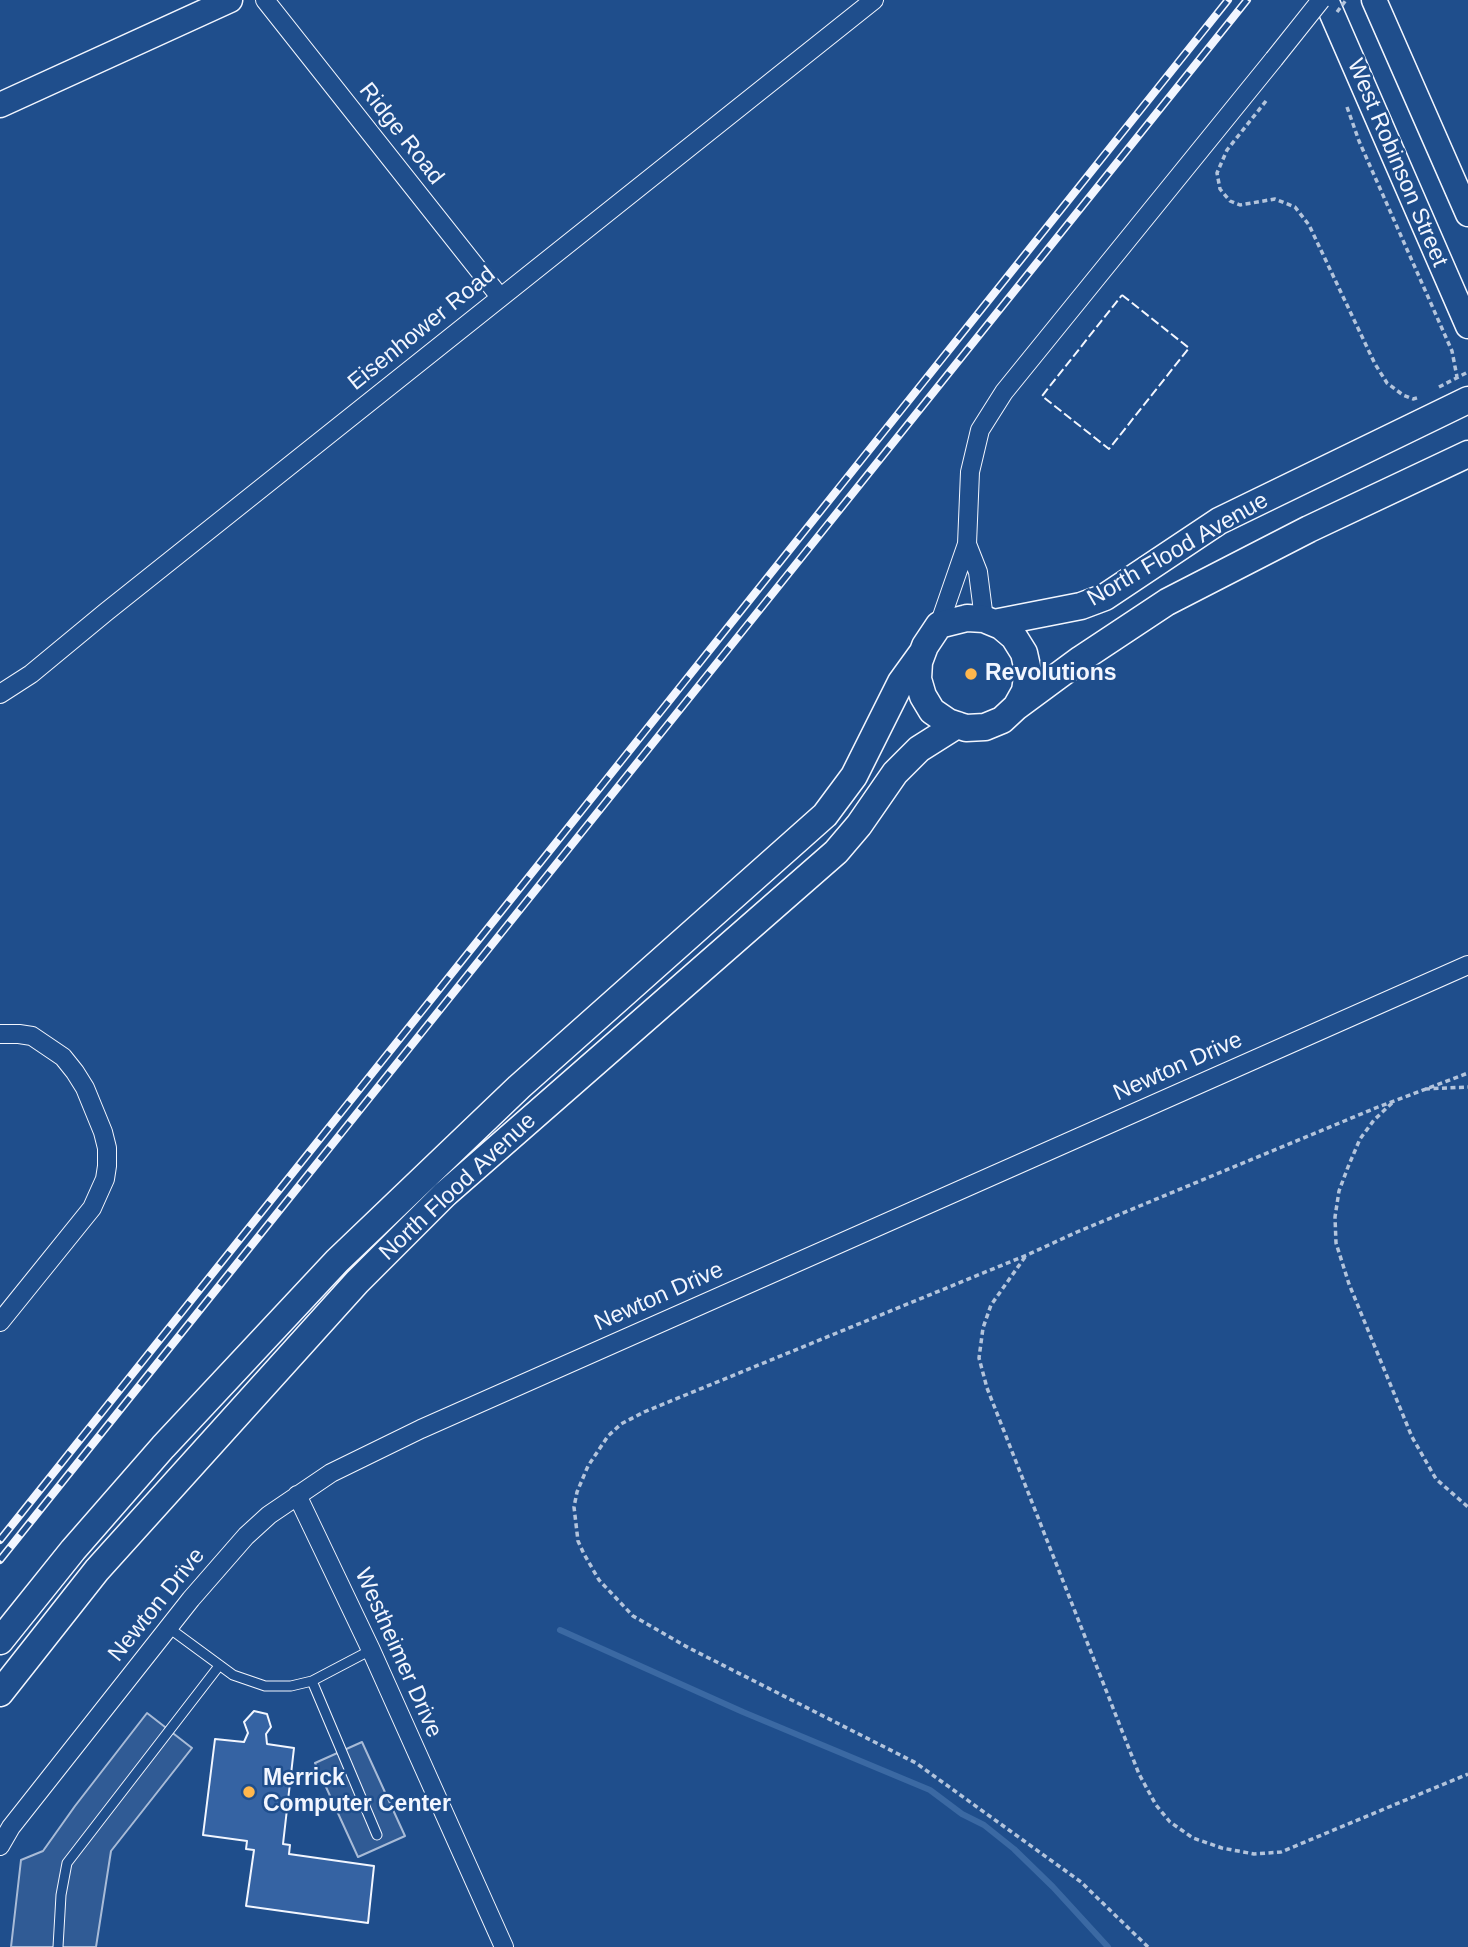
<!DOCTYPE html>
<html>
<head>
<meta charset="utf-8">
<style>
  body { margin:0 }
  canvas { display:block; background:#1f4e8c }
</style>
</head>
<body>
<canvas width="1468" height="1947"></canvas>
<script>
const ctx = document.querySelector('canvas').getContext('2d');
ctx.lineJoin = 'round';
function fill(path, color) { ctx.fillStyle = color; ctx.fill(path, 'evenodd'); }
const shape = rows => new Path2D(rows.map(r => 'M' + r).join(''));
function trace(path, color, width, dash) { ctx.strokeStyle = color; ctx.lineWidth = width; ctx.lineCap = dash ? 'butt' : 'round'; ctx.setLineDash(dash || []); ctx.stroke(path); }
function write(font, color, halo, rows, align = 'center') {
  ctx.font = font + ' Arial,sans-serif'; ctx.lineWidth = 5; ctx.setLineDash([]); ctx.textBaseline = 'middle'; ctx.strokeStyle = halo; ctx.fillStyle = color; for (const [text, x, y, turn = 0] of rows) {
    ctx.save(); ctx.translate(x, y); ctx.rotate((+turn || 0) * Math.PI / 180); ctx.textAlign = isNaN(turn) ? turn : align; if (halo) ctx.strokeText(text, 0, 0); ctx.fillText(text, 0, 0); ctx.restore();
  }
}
const parking = shape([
  [147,1713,192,1748,111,1851,96,1947,11,1947,21,1860,43,1851,75,1806,147,1713],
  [362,1742,405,1836,358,1857,315,1763,362,1742]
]);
const stream = shape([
  [560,1630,743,1712,930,1790,962,1814,984,1825,1014,1849,1053,1887,1108,1947]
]);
const building = shape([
  [254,1711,267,1714,271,1727,266,1734,267,1744,294,1748,283,1844,290,1845,289,1854,374,1866,368,1923,246,1906,254,1850,246,1849,247,1841,203,1835,215,1739,244,1742,248,1733,244,1722,254,1711]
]);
const path = shape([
  [1266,101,1227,150,1217,173,1220,189,1230,201,1240,205,1275,199,1295,207,1309,225,1375,364,1387,383,1403,395,1413,399,1420,397],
  [1347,107,1359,141,1452,351,1457,377],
  [1439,387,1468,372],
  [1425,1089,1468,1087],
  [1392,1103,1374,1120,1360,1139,1348,1167,1339,1191,1335,1217,1336,1243,1349,1284,1412,1437,1436,1479,1468,1507],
  [1025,1257,991,1305,983,1328,979,1358,987,1388,1139,1774,1156,1805,1170,1822,1193,1838,1222,1848,1254,1854,1281,1852,1468,1774],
  [1148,1947,1081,1882,916,1763,689,1648,633,1616,599,1580,584,1554,578,1541,574,1507,577,1492,588,1466,608,1436,621,1424,644,1412,1027,1255,1077,1232,1378,1107,1468,1073]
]);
const lane = shape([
  [169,1628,233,1675,265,1686,291,1686,312,1681,371,1650],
  [312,1681,377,1835],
  [58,1947,61,1895,67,1863,219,1666]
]);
const street = shape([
  [265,0,500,297],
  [967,544,970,472,980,430,1004,392,1274,59],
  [939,625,967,544,978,572,984,619],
  [0,694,31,674,106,612,874,0],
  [0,1034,19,1034,32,1036,63,1057,75,1072,85,1088,103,1132,107,1148,107,1166,105,1179,92,1208,0,1322],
  [297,1495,371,1650,504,1947],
  [0,1846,11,1827,191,1599,246,1536,269,1515,331,1473,421,1429,1468,965]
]);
const secondary = shape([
  [1326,0,1468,326],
  [1374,0,1468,214],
  [0,105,230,0]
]);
const primary = shape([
  [967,618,984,619,1001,626,1014,637,1024,653,1028,671,1025,691,1016,707,1002,720,985,727,966,728,948,722,932,711,923,696,918,679,919,662,925,646,939,625,967,618],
  [994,623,1081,606,1105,597,1219,521,1468,400],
  [1016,707,1081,659,1167,602,1309,529,1468,454],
  [0,1641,73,1550,163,1447,337,1261,519,1087,825,815,854,776,901,682,922,653],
  [0,1693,97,1570,357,1282,445,1194,836,852,859,825,895,773,919,749,957,725]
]);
const rail = shape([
  [0,1540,1228,0],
  [0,1560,1247,0]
]);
const pathBridge = shape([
  [1337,12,1346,0]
]);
const streetBridge = shape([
  [1274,59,1321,0]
]);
const fence = shape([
  [1122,295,1189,348,1109,449,1042,396,1122,295]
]);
const markers = [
  [971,674,7,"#ffb74d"],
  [249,1792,7,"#ffb74d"]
];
const streetNames = [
  ["Ridge Road",401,134,52],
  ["West Robinson Street",1397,163,67],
  ["Eisenhower Road",422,329,-39],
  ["North Flood Avenue",1178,550,-30],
  ["Newton Drive",1178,1067,-24],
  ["North Flood Avenue",458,1187,-43],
  ["Newton Drive",659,1297,-24],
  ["Newton Drive",157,1605,-51],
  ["Westheimer Drive",398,1653,66]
];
const poiNames = [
  ["Revolutions",985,674],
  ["Merrick",263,1779],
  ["Computer Center",263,1805]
];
fill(parking, '#305b95');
trace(parking, '#a8bbd7', 2);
trace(stream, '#3b69a3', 6);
fill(building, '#3563a3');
trace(building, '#f2f6ff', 2);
trace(lane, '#f2f6ff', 11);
trace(street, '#f2f6ff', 20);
trace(secondary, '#f2f6ff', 27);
trace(primary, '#f2f6ff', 29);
trace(path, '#b3c4dc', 3.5, [5, 3.5]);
trace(lane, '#1f4e8c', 9);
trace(street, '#1f4e8c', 18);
trace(secondary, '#1f4e8c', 24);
trace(primary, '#1f4e8c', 26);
trace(rail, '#f2f6ff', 8);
trace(rail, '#1f4e8c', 5, [16]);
trace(streetBridge, '#f2f6ff', 20, []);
trace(pathBridge, '#b3c4dc', 3.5, [5, 3.5]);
trace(streetBridge, '#1f4e8c', 18);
trace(fence, '#f2f6ff', 2, [9, 3.5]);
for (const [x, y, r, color] of markers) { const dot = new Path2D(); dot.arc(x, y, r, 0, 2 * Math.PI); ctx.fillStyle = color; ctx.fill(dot); trace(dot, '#1f4e8c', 2.5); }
write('23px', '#f2f6ff', '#1f4e8c', streetNames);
write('bold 23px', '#f2f6ff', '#1f4e8c', poiNames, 'left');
</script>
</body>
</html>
